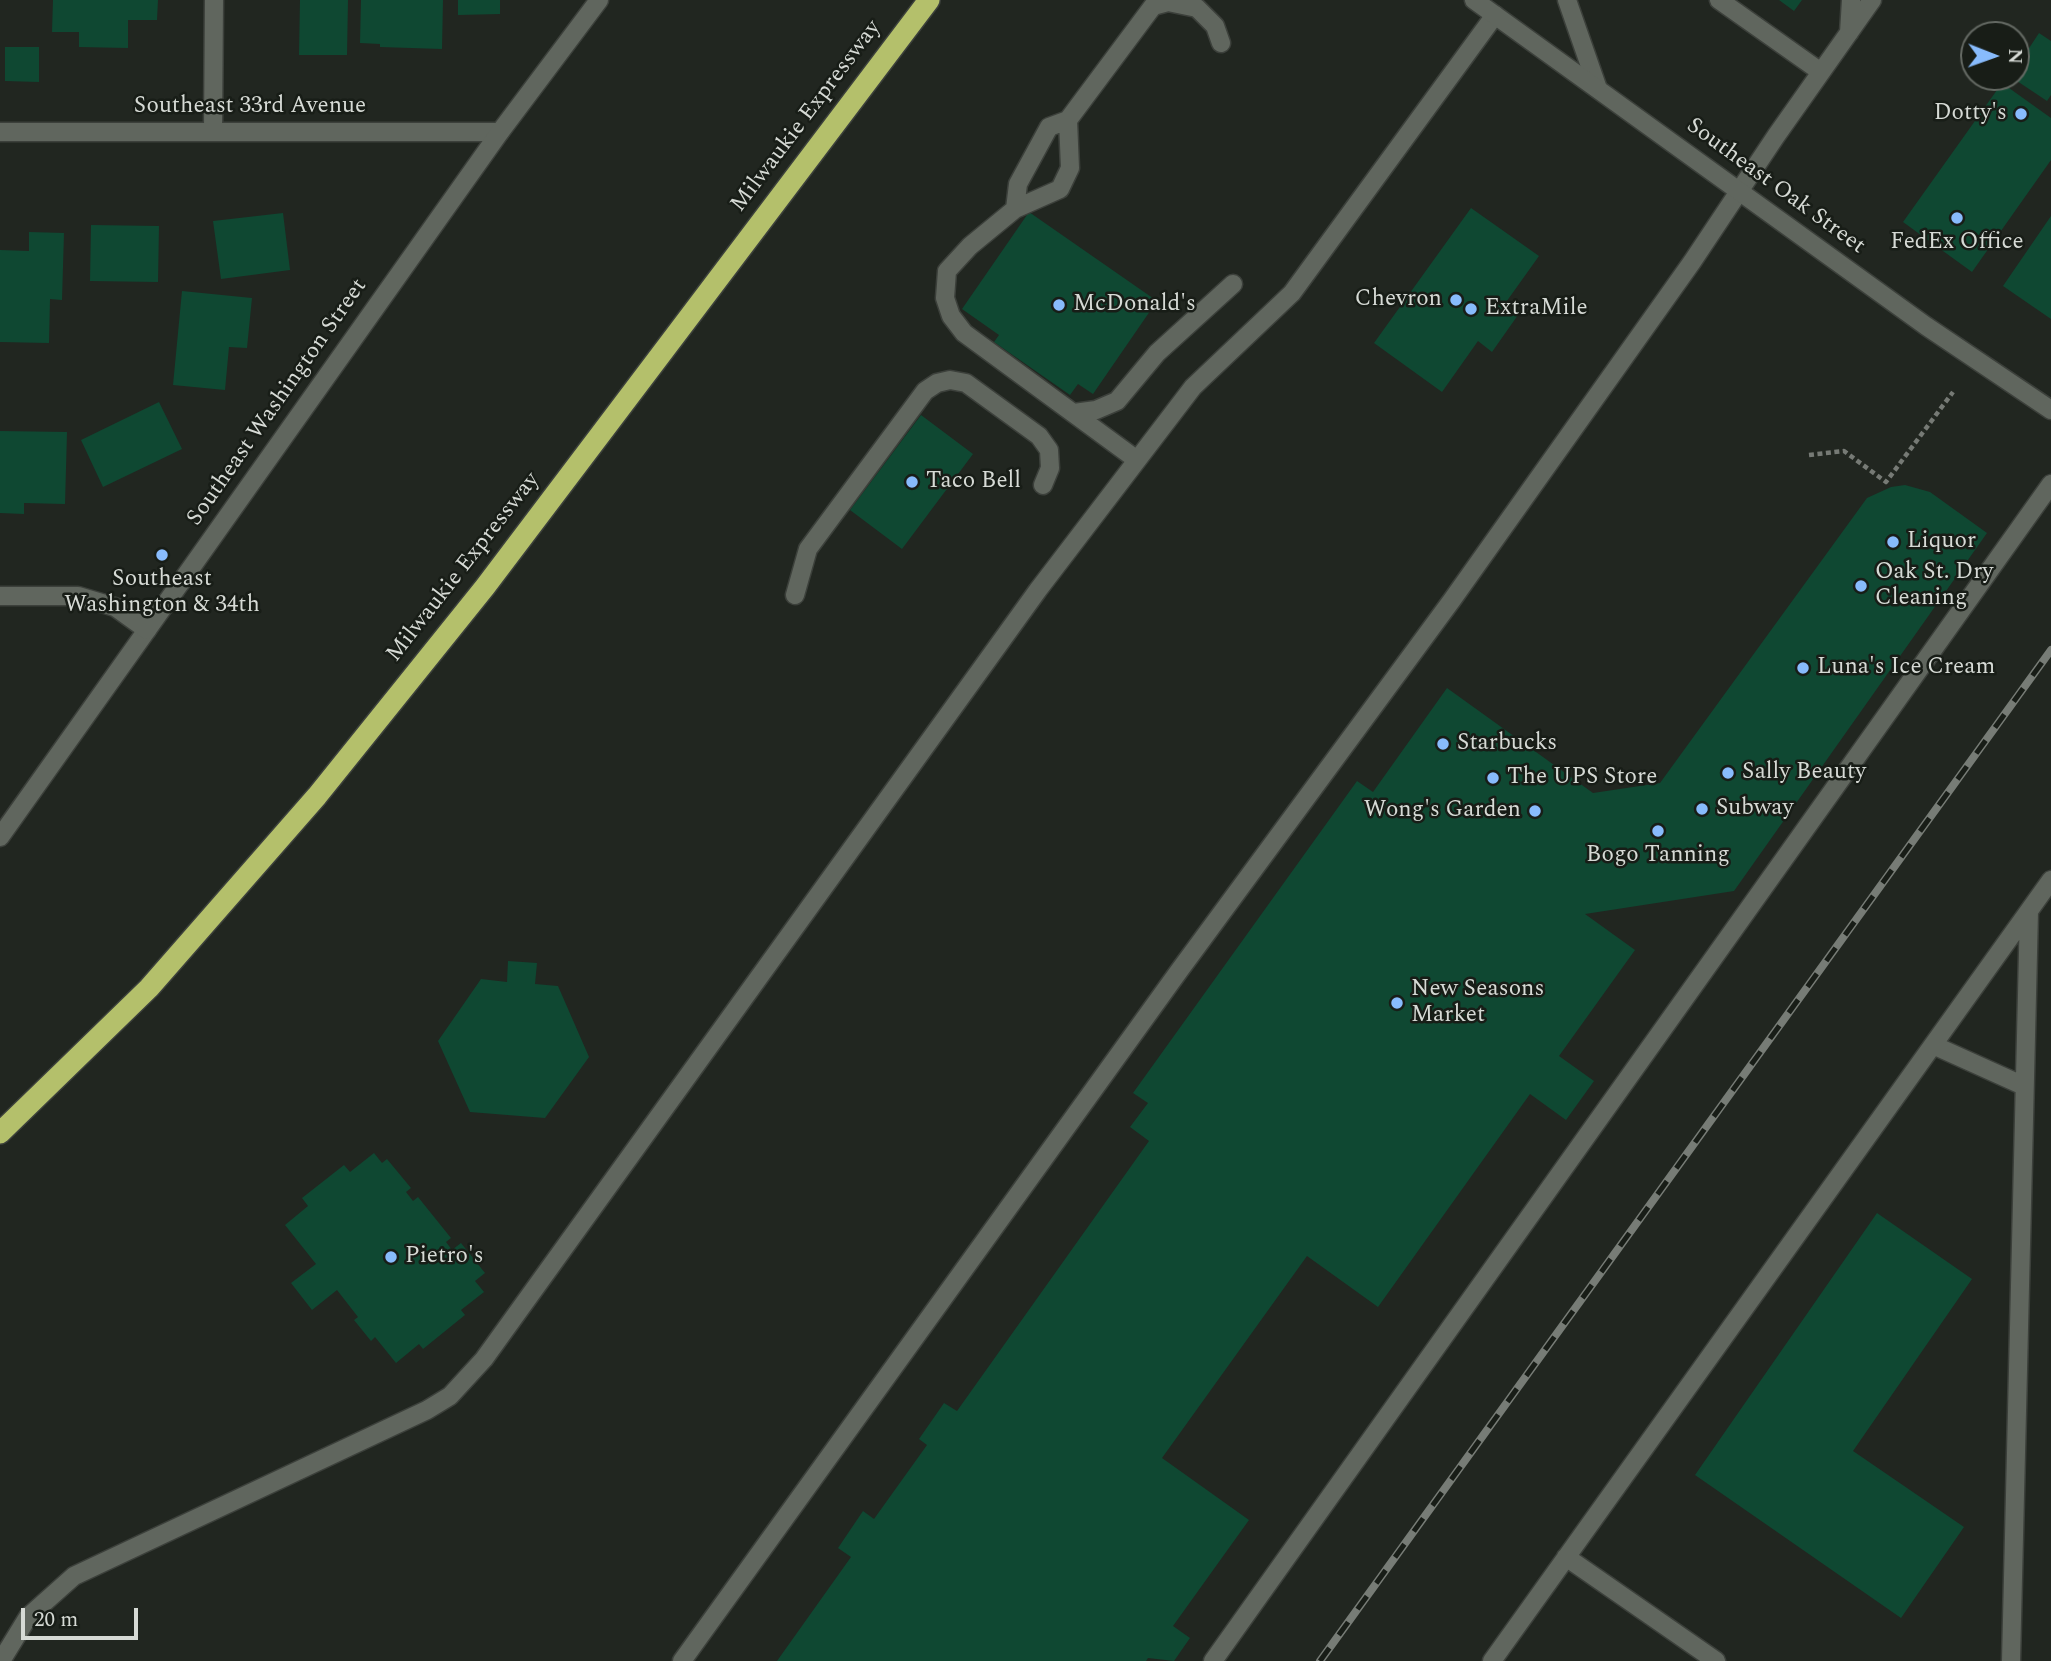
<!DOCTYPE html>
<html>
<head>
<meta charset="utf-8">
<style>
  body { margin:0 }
  #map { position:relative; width:2051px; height:1661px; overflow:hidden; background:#212620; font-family:Spectral,serif }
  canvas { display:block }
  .north { position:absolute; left:1960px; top:21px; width:70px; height:70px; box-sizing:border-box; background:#181d17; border:2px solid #646963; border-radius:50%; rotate:91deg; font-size:19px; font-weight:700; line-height:28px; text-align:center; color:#d6dad5 }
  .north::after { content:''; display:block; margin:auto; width:24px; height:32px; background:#88bbfc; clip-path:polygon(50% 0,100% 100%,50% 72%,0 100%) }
  .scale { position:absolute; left:21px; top:1608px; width:117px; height:32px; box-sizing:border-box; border:4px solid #d6dad5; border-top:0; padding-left:9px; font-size:21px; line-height:24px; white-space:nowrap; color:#d6dad5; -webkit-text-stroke:5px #181d17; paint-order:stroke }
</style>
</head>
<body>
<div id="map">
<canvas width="2051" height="1661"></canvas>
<div class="north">N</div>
<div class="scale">20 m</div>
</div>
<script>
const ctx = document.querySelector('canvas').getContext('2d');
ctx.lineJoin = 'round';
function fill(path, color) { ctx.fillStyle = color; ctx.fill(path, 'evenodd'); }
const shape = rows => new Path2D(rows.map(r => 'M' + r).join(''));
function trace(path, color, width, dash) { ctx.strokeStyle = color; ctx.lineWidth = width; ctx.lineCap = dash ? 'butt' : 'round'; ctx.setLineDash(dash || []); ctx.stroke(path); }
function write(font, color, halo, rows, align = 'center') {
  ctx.font = font + ' Spectral,serif'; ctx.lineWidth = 5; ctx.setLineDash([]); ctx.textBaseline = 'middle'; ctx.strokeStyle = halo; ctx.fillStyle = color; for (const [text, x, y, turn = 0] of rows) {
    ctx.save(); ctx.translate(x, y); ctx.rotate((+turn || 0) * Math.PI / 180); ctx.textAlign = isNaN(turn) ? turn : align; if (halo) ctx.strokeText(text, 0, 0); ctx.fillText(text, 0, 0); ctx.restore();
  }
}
const building = shape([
  [53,0,158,0,157,20,128,20,128,48,79,47,79,32,52,32],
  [300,0,348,0,347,55,299,55],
  [361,0,443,0,442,49,380,47,380,44,360,43],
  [458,0,500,0,500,14,458,15],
  [1779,0,1802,0,1794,11],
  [2039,33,2051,41,2051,95,2047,101,2011,77,2016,77,2016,68],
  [5,47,39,47,39,82,5,81],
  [2002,83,2051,118,2051,160,1972,272,1903,222],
  [1471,208,1539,256,1504,305,1518,315,1492,352,1478,341,1442,392,1374,343],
  [1029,212,1157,301,1093,394,1078,384,1070,395,994,342,999,335,962,309],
  [283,213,290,270,221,279,213,221],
  [2051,216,2051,319,2003,286],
  [91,225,159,226,158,282,90,281],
  [29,232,64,233,62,300,50,299,49,343,0,342,0,250,29,251],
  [182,291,252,298,247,348,229,347,225,390,173,385],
  [159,402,182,449,103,487,81,440],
  [921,415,973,454,902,549,850,510],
  [0,431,67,432,65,504,24,503,24,514,0,513],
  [1905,485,1930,492,1987,533,1734,891,1585,914,1635,950,1559,1056,1594,1081,1566,1120,1530,1094,1378,1307,1307,1256,1162,1458,1249,1520,1173,1626,1190,1638,1174,1661,1148,1658,1146,1661,777,1661,851,1557,838,1548,863,1511,874,1519,927,1445,919,1439,944,1403,957,1411,1149,1141,1130,1127,1148,1103,1133,1093,1357,781,1373,792,1447,688,1593,793,1660,783,1867,498,1891,487],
  [508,961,537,963,535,984,558,986,589,1057,545,1118,470,1112,438,1041,481,979,507,982],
  [374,1153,382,1163,387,1159,411,1188,406,1192,413,1201,418,1197,451,1238,446,1242,452,1250,461,1243,485,1273,475,1281,484,1292,461,1310,465,1315,423,1349,419,1344,396,1363,375,1337,371,1341,354,1320,358,1317,337,1290,312,1310,291,1283,316,1264,285,1225,308,1206,302,1198,344,1165,350,1172],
  [1877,1213,1972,1279,1853,1451,1964,1527,1901,1618,1695,1475]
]);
const path = shape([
  [1809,455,1844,451,1886,482,1953,392]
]);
const lane = shape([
  [1567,0,1598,89],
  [1719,0,1821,72],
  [1849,33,1851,0],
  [1015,209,1060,189,1070,168,1068,120],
  [1074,413,1096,410,1117,401,1157,353,1233,284],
  [1137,460,964,333,951,316,945,298,947,271,970,246,1015,209,1018,184,1049,127,1068,120,1153,6,1168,2,1197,8,1215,26,1221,43],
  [795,595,808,549,925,391,937,383,950,380,966,383,1039,436,1049,450,1050,468,1043,485],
  [1933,1045,2024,1086],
  [1566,1557,1716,1661],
  [1,1661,28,1617,74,1576,427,1410,450,1396,484,1359,1038,590,1193,387,1292,293,1495,15],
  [682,1661,1179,971,1452,600,1692,262,1776,136,1872,0],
  [1213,1661,2051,484],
  [1492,1661,2051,880],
  [2011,1661,2029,911]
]);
const street = shape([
  [213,131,214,0],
  [0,132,500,132],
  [0,837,147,630]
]);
const secondary = shape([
  [1474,0,1926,326,2051,410],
  [0,596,78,596,115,607,147,630,500,132,599,0]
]);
const highway = shape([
  [0,1133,149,988,317,796,485,587,929,0]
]);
const rail = shape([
  [1320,1661,2051,650]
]);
const markers = [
  [2021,114,7,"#88bbfc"],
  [1957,218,7,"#88bbfc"],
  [1456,300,7,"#88bbfc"],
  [1059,305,7,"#88bbfc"],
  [1471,309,7,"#88bbfc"],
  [912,482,7,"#88bbfc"],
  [1893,542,7,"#88bbfc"],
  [162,555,7,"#88bbfc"],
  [1861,586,7,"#88bbfc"],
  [1803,668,7,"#88bbfc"],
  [1443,744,7,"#88bbfc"],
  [1728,773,7,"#88bbfc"],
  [1493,778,7,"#88bbfc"],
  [1702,809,7,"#88bbfc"],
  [1535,811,7,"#88bbfc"],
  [1658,831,7,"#88bbfc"],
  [1397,1003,7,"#88bbfc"],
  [391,1257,7,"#88bbfc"]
];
const streetNames = [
  ["Southeast 33rd Avenue",250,107],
  ["Milwaukie Expressway",807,117,-53],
  ["Southeast Oak Street",1775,187,36],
  ["Southeast Washington Street",278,403,-55],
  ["Milwaukie Expressway",464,568,-52]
];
const poiNames = [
  ["Dotty's",2007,114,"right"],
  ["FedEx Office",1957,243,"center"],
  ["Chevron",1442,300,"right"],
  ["McDonald's",1073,305],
  ["ExtraMile",1485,309],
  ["Taco Bell",926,482],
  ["Liquor",1907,542],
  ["Oak St. Dry",1875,573],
  ["Cleaning",1875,599],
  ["Southeast",162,580,"center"],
  ["Washington & 34th",162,606,"center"],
  ["Luna's Ice Cream",1817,668],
  ["Starbucks",1457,744],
  ["Sally Beauty",1742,773],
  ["The UPS Store",1507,778],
  ["Subway",1716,809],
  ["Wong's Garden",1521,811,"right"],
  ["Bogo Tanning",1658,856,"center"],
  ["New Seasons",1411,990],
  ["Market",1411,1016],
  ["Pietro's",405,1257]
];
fill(building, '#0f4832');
trace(lane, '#3c403b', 21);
trace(street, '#3c403b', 21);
trace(secondary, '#3c403b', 21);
trace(highway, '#3c403b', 24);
trace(path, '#767a75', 4.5, [5, 3.5]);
trace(lane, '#60665e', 18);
trace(street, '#60665e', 18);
trace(secondary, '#60665e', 18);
trace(highway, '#b4c06b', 21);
trace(rail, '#777c76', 8);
trace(rail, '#181d17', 5, [16]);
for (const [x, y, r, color] of markers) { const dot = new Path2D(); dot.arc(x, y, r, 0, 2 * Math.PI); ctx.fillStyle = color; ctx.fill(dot); trace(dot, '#181d17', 2.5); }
write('23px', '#d6dad5', '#181d17', streetNames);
write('23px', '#d6dad5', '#181d17', poiNames, 'left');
</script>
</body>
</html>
